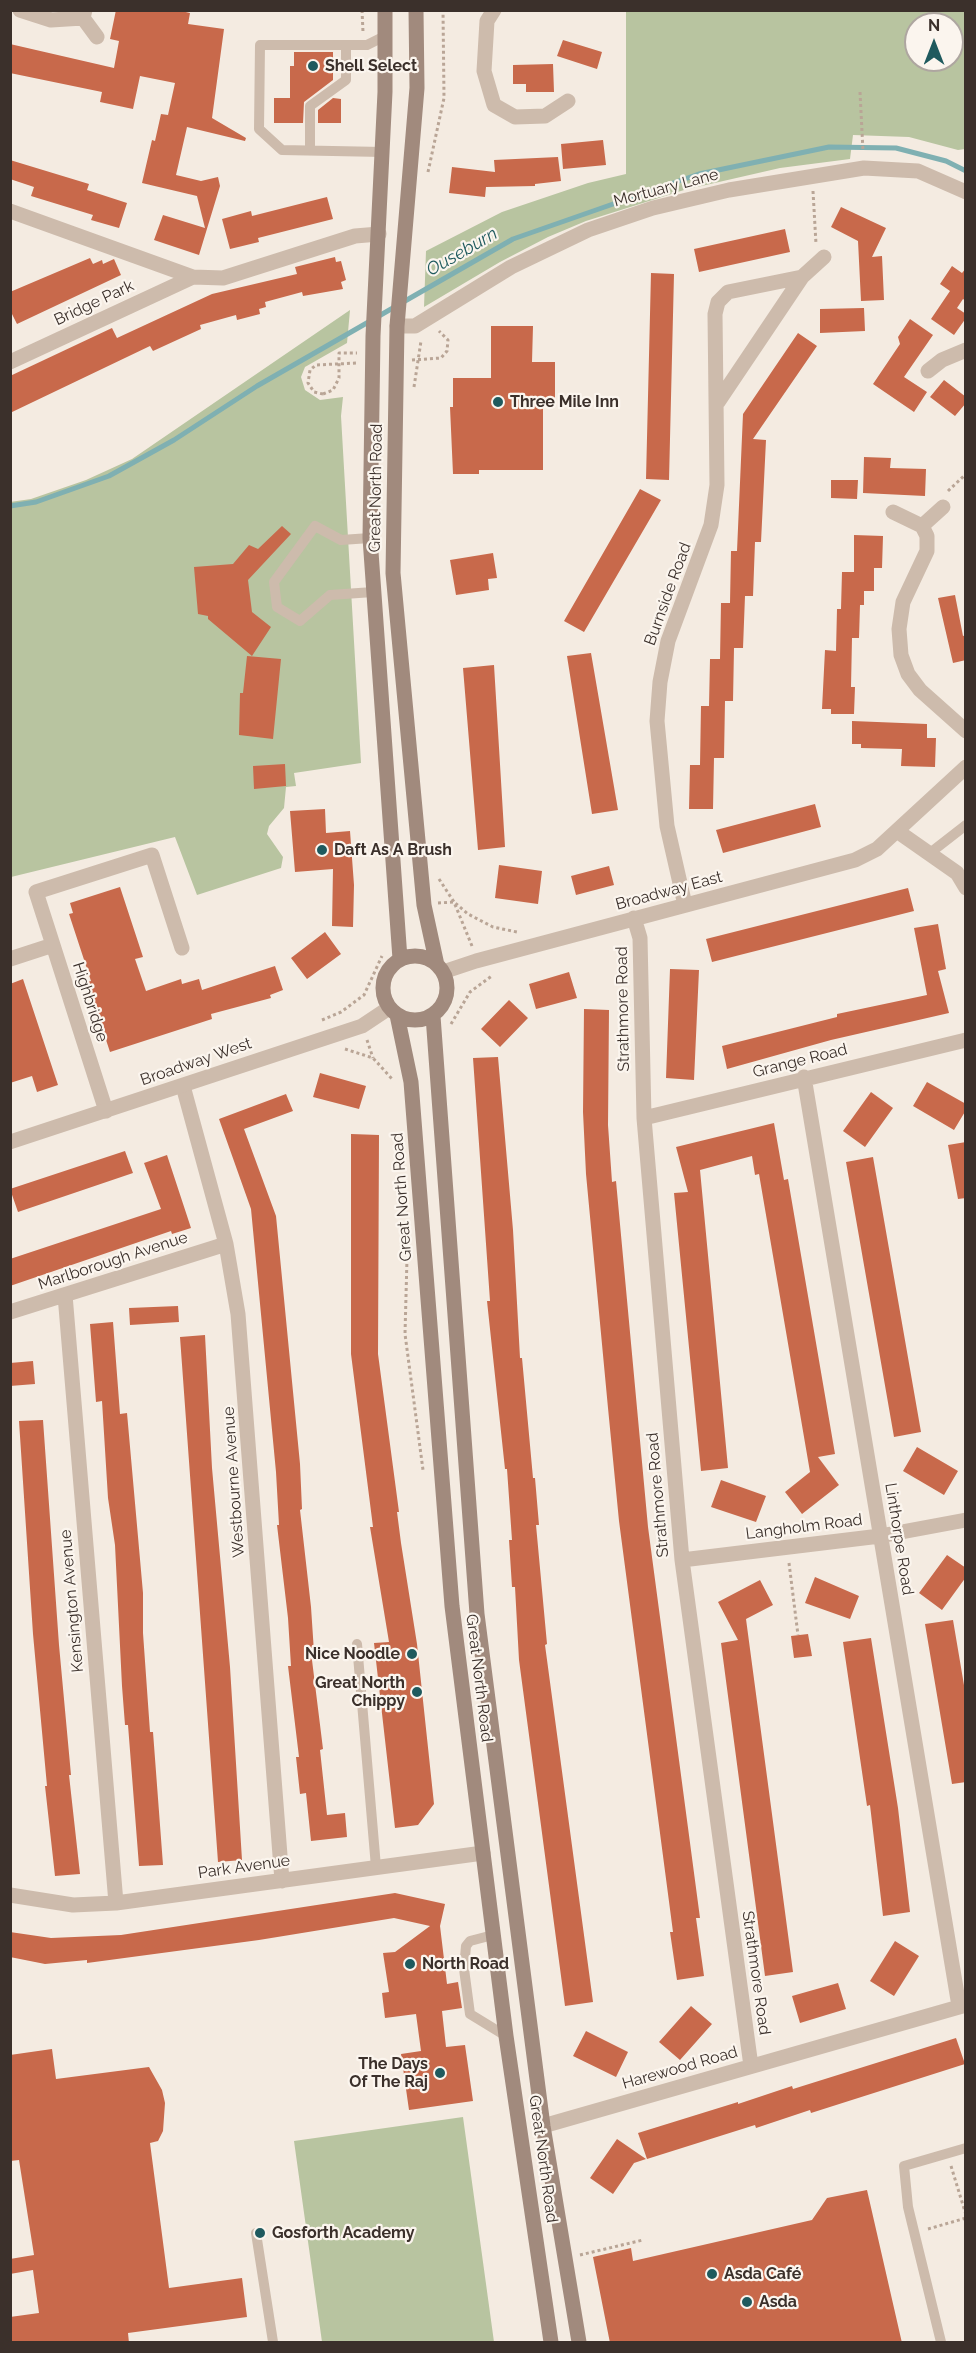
<!DOCTYPE html>
<html>
<head>
<meta charset="utf-8">
<style>
  body { margin:0 }
  #map { position:relative; width:976px; height:2353px; overflow:hidden; background:#f4ebe1; font-family:Raleway,sans-serif }
  canvas { display:block }
  .frame { position:absolute; inset:0; border:12px solid #3b302b; pointer-events:none }
  .north { position:absolute; left:904px; top:12px; width:60px; height:60px; box-sizing:border-box; background:#fbf5ee; border:2px solid #aea6a0; border-radius:50%; rotate:0deg; font-size:16px; font-weight:700; line-height:24px; text-align:center; color:#3b302b }
  .north::after { content:''; display:block; margin:auto; width:21px; height:27px; background:#1f5a5e; clip-path:polygon(50% 0,100% 100%,50% 72%,0 100%) }
</style>
</head>
<body>
<div id="map">
<canvas width="976" height="2353"></canvas>
<div class="frame"></div>
<div class="north">N</div>
</div>
<script>
const ctx = document.querySelector('canvas').getContext('2d');
ctx.lineJoin = 'round';
function fill(path, color) { ctx.fillStyle = color; ctx.fill(path, 'evenodd'); }
const shape = rows => new Path2D(rows.map(r => 'M' + r).join(''));
function trace(path, color, width, dash) { ctx.strokeStyle = color; ctx.lineWidth = width; ctx.lineCap = dash ? 'butt' : 'round'; ctx.setLineDash(dash || []); ctx.stroke(path); }
function write(font, color, halo, rows, align = 'center') {
  ctx.font = font + ' Raleway,sans-serif'; ctx.lineWidth = 4.5; ctx.setLineDash([]); ctx.textBaseline = 'middle'; ctx.strokeStyle = halo; ctx.fillStyle = color; for (const [text, x, y, turn = 0] of rows) {
    ctx.save(); ctx.translate(x, y); ctx.rotate((+turn || 0) * Math.PI / 180); ctx.textAlign = isNaN(turn) ? turn : align; if (halo) ctx.strokeText(text, 0, 0); ctx.fillText(text, 0, 0); ctx.restore();
  }
}
const green = shape([
  [626,11,965,11,965,149,958,150,909,137,853,135,850,159,780,168,684,190,586,221,548,237,500,262,424,307,426,251,502,212,588,183,626,174],
  [916,24,952,24,952,60,916,60],
  [350,310,347,343,305,367,301,377,305,390,320,400,343,397,341,416,361,763,294,773,296,786,286,787,284,808,269,826,267,834,283,857,281,868,197,895,175,837,11,877,10,502,31,499,86,480,132,459],
  [463,2117,494,2342,322,2342,294,2141]
]);
const stream = shape([
  [10,506,36,502,109,476,174,440,257,386,513,239,699,174,829,147,896,148,946,161,966,171]
]);
const building = shape([
  [116,10,177,10,190,13,188,24,224,29,212,118,246,138,245,141,187,127,176,175,201,181,218,177,220,186,199,255,154,240,163,215,205,228,197,196,142,183,152,140,155,141,161,114,168,115,175,83,140,76,133,109,100,102,102,92,10,73,10,44,114,68,119,41,110,39],
  [563,40,602,52,597,69,557,56],
  [294,52,333,52,333,80,304,102,303,123,274,123,274,98,290,98,290,66,294,66],
  [553,64,554,92,526,92,526,84,513,84,513,65],
  [333,98,341,99,341,123,318,123,318,110],
  [603,140,606,165,563,169,561,144],
  [558,157,561,181,535,184,535,186,486,187,485,197,449,193,452,167,495,172,494,160],
  [10,160,89,184,87,190,127,203,119,228,91,220,93,215,31,196,34,187,10,179],
  [327,197,333,219,258,238,259,242,230,249,222,219,251,211,252,216],
  [841,207,886,228,872,257,882,256,884,300,861,301,858,241,831,227],
  [785,229,790,252,699,272,694,249],
  [335,257,336,262,341,261,346,280,341,282,343,289,303,296,302,292,265,302,266,307,259,309,260,314,237,320,236,315,200,325,201,329,153,351,150,346,10,413,10,376,112,328,117,338,212,294,297,274,295,267],
  [90,258,93,264,102,260,103,264,114,259,121,275,17,324,10,310,10,292],
  [952,266,962,273,966,268,966,301,963,299,957,308,966,314,966,318,954,335,931,319,950,291,940,284],
  [651,273,674,274,669,480,646,479],
  [864,308,865,331,820,333,820,309],
  [910,319,933,335,904,377,927,392,914,412,873,384,900,344,898,337],
  [491,326,533,326,532,362,555,362,555,398,543,398,543,470,479,470,479,474,453,474,450,407,453,407,453,378,491,378],
  [798,333,817,346,753,439,766,440,761,542,755,542,753,596,745,596,743,648,734,648,733,701,725,701,724,758,714,758,713,809,689,809,690,765,700,765,701,706,709,706,710,659,720,659,721,603,730,603,731,551,737,551,743,414],
  [944,380,966,397,966,403,955,416,930,397],
  [864,457,891,458,890,468,926,469,925,496,863,493],
  [831,480,858,480,857,499,831,498],
  [640,489,661,500,584,632,564,621],
  [282,526,291,534,248,580,252,612,271,627,252,656,208,619,208,616,198,614,194,567,233,564,249,545,258,549],
  [854,535,883,536,882,568,874,568,874,591,864,591,864,605,860,605,859,638,852,638,851,687,855,687,854,714,831,714,831,709,822,709,825,650,836,651,837,609,841,609,842,572,854,572],
  [493,553,497,578,488,579,489,590,456,595,450,560],
  [955,595,963,636,966,635,966,660,953,663,938,598],
  [591,653,618,810,592,814,567,656],
  [247,656,281,659,273,739,239,735,240,693,243,693],
  [494,665,505,847,478,850,463,668],
  [852,721,927,724,927,738,936,738,935,767,901,766,902,749,861,748,861,744,852,744],
  [285,764,286,786,254,789,253,766],
  [815,804,821,827,723,853,716,830],
  [325,809,326,833,350,831,354,885,353,927,332,926,333,869,295,872,290,811],
  [499,865,542,871,538,904,495,898],
  [609,866,614,885,576,895,571,876],
  [120,887,143,957,135,959,146,991,181,979,182,984,199,979,202,990,275,966,283,990,270,995,271,998,211,1014,212,1019,110,1052,87,982,91,981,69,914,73,913,70,903],
  [908,888,914,911,712,962,706,939],
  [938,924,946,969,938,971,949,1013,831,1040,727,1069,722,1046,837,1017,837,1014,927,995,914,928],
  [325,932,341,954,307,979,291,958],
  [670,969,699,970,694,1080,666,1078],
  [569,972,577,998,536,1009,529,984],
  [23,979,58,1085,37,1092,32,1076,10,1083,10,984],
  [509,1000,528,1018,500,1047,481,1029],
  [584,1009,609,1010,608,1125,612,1182,616,1181,648,1527,700,1918,696,1918,704,1976,677,1980,670,1932,673,1932,619,1521,608,1408,586,1174,583,1112],
  [498,1057,513,1230,520,1358,522,1358,533,1478,535,1478,539,1525,536,1525,547,1644,545,1645,593,2002,565,2006,519,1660,515,1587,512,1587,509,1540,512,1540,507,1469,505,1469,487,1301,490,1301,473,1058],
  [320,1073,366,1086,359,1109,313,1097],
  [927,1082,966,1104,966,1110,954,1130,913,1106],
  [871,1092,893,1108,865,1147,843,1131],
  [286,1094,293,1111,244,1129,276,1216,300,1464,302,1509,300,1510,311,1607,314,1652,311,1652,323,1749,320,1750,327,1815,345,1813,347,1837,311,1841,306,1793,300,1794,296,1757,299,1757,288,1666,291,1666,288,1618,277,1525,279,1525,276,1472,251,1209,219,1119],
  [774,1123,784,1180,788,1179,835,1454,818,1457,839,1485,802,1514,785,1492,810,1472,759,1174,755,1175,752,1156,700,1170,728,1468,701,1471,674,1193,688,1192,676,1147],
  [351,1134,379,1135,378,1354,399,1512,397,1512,401,1543,417,1644,434,1804,418,1825,395,1828,374,1643,389,1642,370,1527,373,1527,351,1354],
  [966,1142,966,1198,958,1199,948,1145],
  [125,1151,133,1173,18,1212,10,1189],
  [167,1155,191,1228,172,1234,171,1231,10,1286,10,1259,161,1209,144,1163],
  [873,1157,921,1432,894,1437,846,1162],
  [178,1306,179,1322,130,1325,129,1308],
  [113,1322,120,1414,127,1413,143,1593,143,1633,150,1732,153,1732,163,1865,139,1866,128,1725,125,1725,122,1686,115,1545,108,1498,102,1401,96,1402,90,1324],
  [205,1335,212,1468,230,1667,242,1860,218,1862,180,1337],
  [33,1361,35,1384,10,1386,10,1363],
  [43,1420,59,1645,71,1775,69,1775,80,1874,55,1876,45,1786,47,1786,33,1634,19,1421],
  [917,1447,958,1471,944,1495,903,1471],
  [721,1480,766,1496,756,1522,711,1507],
  [947,1555,966,1568,966,1577,942,1610,919,1593],
  [815,1577,859,1596,850,1619,805,1603],
  [760,1580,773,1605,746,1619,793,1972,765,1976,721,1643,738,1640,718,1602],
  [953,1620,966,1697,966,1782,952,1784,925,1624],
  [808,1634,812,1656,794,1658,791,1636],
  [871,1638,898,1808,910,1912,883,1916,870,1805,867,1806,843,1642],
  [395,1893,445,1904,440,1926,447,1984,458,1982,462,2008,442,2011,446,2047,465,2045,473,2101,409,2110,401,2054,421,2051,416,2014,385,2018,382,1993,389,1992,383,1953,395,1952,430,1926,394,1918,259,1940,87,1963,87,1960,45,1964,10,1957,10,1932,51,1938,121,1935],
  [895,1941,919,1956,894,1996,870,1981],
  [838,1983,846,2009,800,2023,792,1996],
  [691,2006,712,2024,680,2060,659,2042],
  [586,2031,628,2052,616,2077,573,2056],
  [956,2038,965,2064,811,2113,810,2110,756,2128,755,2125,647,2159,638,2133,738,2102,738,2104,792,2086,793,2089],
  [52,2049,56,2079,149,2067,162,2090,165,2103,163,2131,158,2141,150,2143,169,2288,242,2278,247,2317,128,2333,129,2343,10,2343,10,2317,39,2313,33,2270,10,2274,10,2259,34,2255,19,2160,10,2161,10,2055],
  [617,2139,646,2159,634,2163,613,2194,590,2178],
  [867,2190,902,2343,610,2343,593,2257,631,2248,633,2261,812,2220,827,2198]
]);
const path = shape([
  [362,10,363,32],
  [860,92,863,151],
  [428,172,444,98,443,10],
  [813,191,816,244],
  [412,360,441,358,447,351,448,340,439,331],
  [414,387,421,341],
  [323,394,314,392,308,383,310,370,316,365,357,363],
  [323,394,333,390,339,378,339,353,357,353],
  [948,491,966,474],
  [439,879,454,902,472,946],
  [438,903,454,902,468,914,493,927,517,932],
  [322,1020,341,1012,364,995,382,956],
  [451,1024,470,992,493,975],
  [367,1040,373,1058],
  [345,1049,373,1058,393,1080],
  [407,1258,405,1334,423,1470],
  [789,1563,798,1635],
  [951,2166,966,2215],
  [928,2229,966,2218],
  [580,2255,643,2240]
]);
const service = shape([
  [310,150,310,106,346,80,346,45],
  [383,152,282,150,259,129,260,45,367,45,385,36],
  [370,538,341,540,315,526,274,582,277,607,300,621,330,595,373,592],
  [930,853,966,825],
  [357,1644,376,1867],
  [493,1935,470,1941,466,1946,464,1969,470,2014,506,2036],
  [256,2233,273,2342],
  [941,2342,908,2207,904,2166,966,2148]
]);
const minor = shape([
  [20,10,51,20,83,18],
  [85,10,83,18,97,37],
  [494,10,487,21,484,71,494,105,515,117,545,116,568,101],
  [10,211,193,277,223,278,355,236,379,234],
  [397,326,415,326,511,267,588,230,653,208,729,190,864,168,918,171,966,192],
  [10,362,193,277],
  [928,371,942,360,966,350],
  [718,402,802,277],
  [893,512,922,526,927,536,927,551,903,602,899,629,901,655,908,674,920,690,966,731],
  [922,526,943,507],
  [897,831,957,873,966,888],
  [685,905,667,826,657,721,660,682,668,641,711,525,717,485,715,314,718,302,728,292,802,277,824,257],
  [634,918,640,938,644,1118,682,1560,751,2066],
  [53,945,36,892,152,855,182,948],
  [10,959,53,945,106,1111],
  [443,972,476,961,855,860,877,849,966,767],
  [804,1077,959,2006],
  [183,1086,226,1244,238,1314,282,1881],
  [644,1118,966,1040],
  [65,1295,116,1903],
  [10,1312,226,1244],
  [682,1560,880,1536,966,1520],
  [10,1895,73,1905,116,1903,483,1853],
  [543,2126,966,2005]
]);
const tertiary = shape([
  [10,1142,362,1026,389,1008]
]);
const secondary = shape([
  [385,10,385,92,373,336,370,538,400,959],
  [416,10,417,88,397,326,393,573,424,905,437,965],
  '383 988a32 32 0 1 1 64 0a32 32 0 1 1-64 0Z',
  [397,1015,411,1082,452,1606,506,2036,551,2342],
  [433,1016,477,1614,543,2126,579,2342]
]);
const markers = [
  [313,66,6,"#1f5a5e"],
  [498,402,6,"#1f5a5e"],
  [322,850,6,"#1f5a5e"],
  [412,1654,6,"#1f5a5e"],
  [417,1692,6,"#1f5a5e"],
  [410,1964,6,"#1f5a5e"],
  [440,2073,6,"#1f5a5e"],
  [260,2233,6,"#1f5a5e"],
  [712,2274,6,"#1f5a5e"],
  [747,2302,6,"#1f5a5e"]
];
const poiNames = [
  ["Shell Select",325,66],
  ["Three Mile Inn",510,402],
  ["Daft As A Brush",334,850],
  ["Nice Noodle",400,1654,"right"],
  ["Great North",405,1683,"right"],
  ["Chippy",405,1701,"right"],
  ["North Road",422,1964],
  ["The Days",428,2064,"right"],
  ["Of The Raj",428,2082,"right"],
  ["Gosforth Academy",272,2233],
  ["Asda Café",724,2274],
  ["Asda",759,2302]
];
const streetNames = [
  ["Mortuary Lane",666,188,-15],
  ["Bridge Park",94,303,-25],
  ["Great North Road",376,488,-89],
  ["Burnside Road",668,594,-70],
  ["Broadway East",669,891,-15],
  ["Highbridge",90,1002,72],
  ["Strathmore Road",623,1009,-91],
  ["Grange Road",800,1061,-14],
  ["Broadway West",196,1062,-19],
  ["Great North Road",402,1197,-94],
  ["Marlborough Avenue",113,1261,-18],
  ["Westbourne Avenue",234,1482,-94],
  ["Strathmore Road",658,1495,-95],
  ["Langholm Road",804,1527,-7],
  ["Linthorpe Road",899,1539,81],
  ["Kensington Avenue",72,1601,-95],
  ["Great North Road",479,1678,83],
  ["Park Avenue",244,1867,-8],
  ["Strathmore Road",756,1973,82],
  ["Harewood Road",680,2068,-16],
  ["Great North Road",543,2159,82]
];
const waterNames = [
  ["Ouseburn",462,252,-30]
];
fill(green, '#b8c4a0');
trace(stream, '#7fb0b2', 5);
fill(building, '#c8694b');
trace(path, '#b9a596', 3, [3, 3]);
trace(service, '#cdbbac', 10);
trace(minor, '#cdbbac', 15);
trace(tertiary, '#cdbbac', 15);
trace(secondary, '#a18a7d', 15);
for (const [x, y, r, color] of markers) { const dot = new Path2D(); dot.arc(x, y, r, 0, 2 * Math.PI); ctx.fillStyle = color; ctx.fill(dot); trace(dot, '#fbf5ee', 2); }
write('bold 16px', '#3b302b', '#fbf5ee', poiNames, 'left');
write('16px', '#3b302b', '#fbf5ee', streetNames);
write('italic 18px', '#1f5a5e', '#fbf5ee', waterNames);
</script>
</body>
</html>
